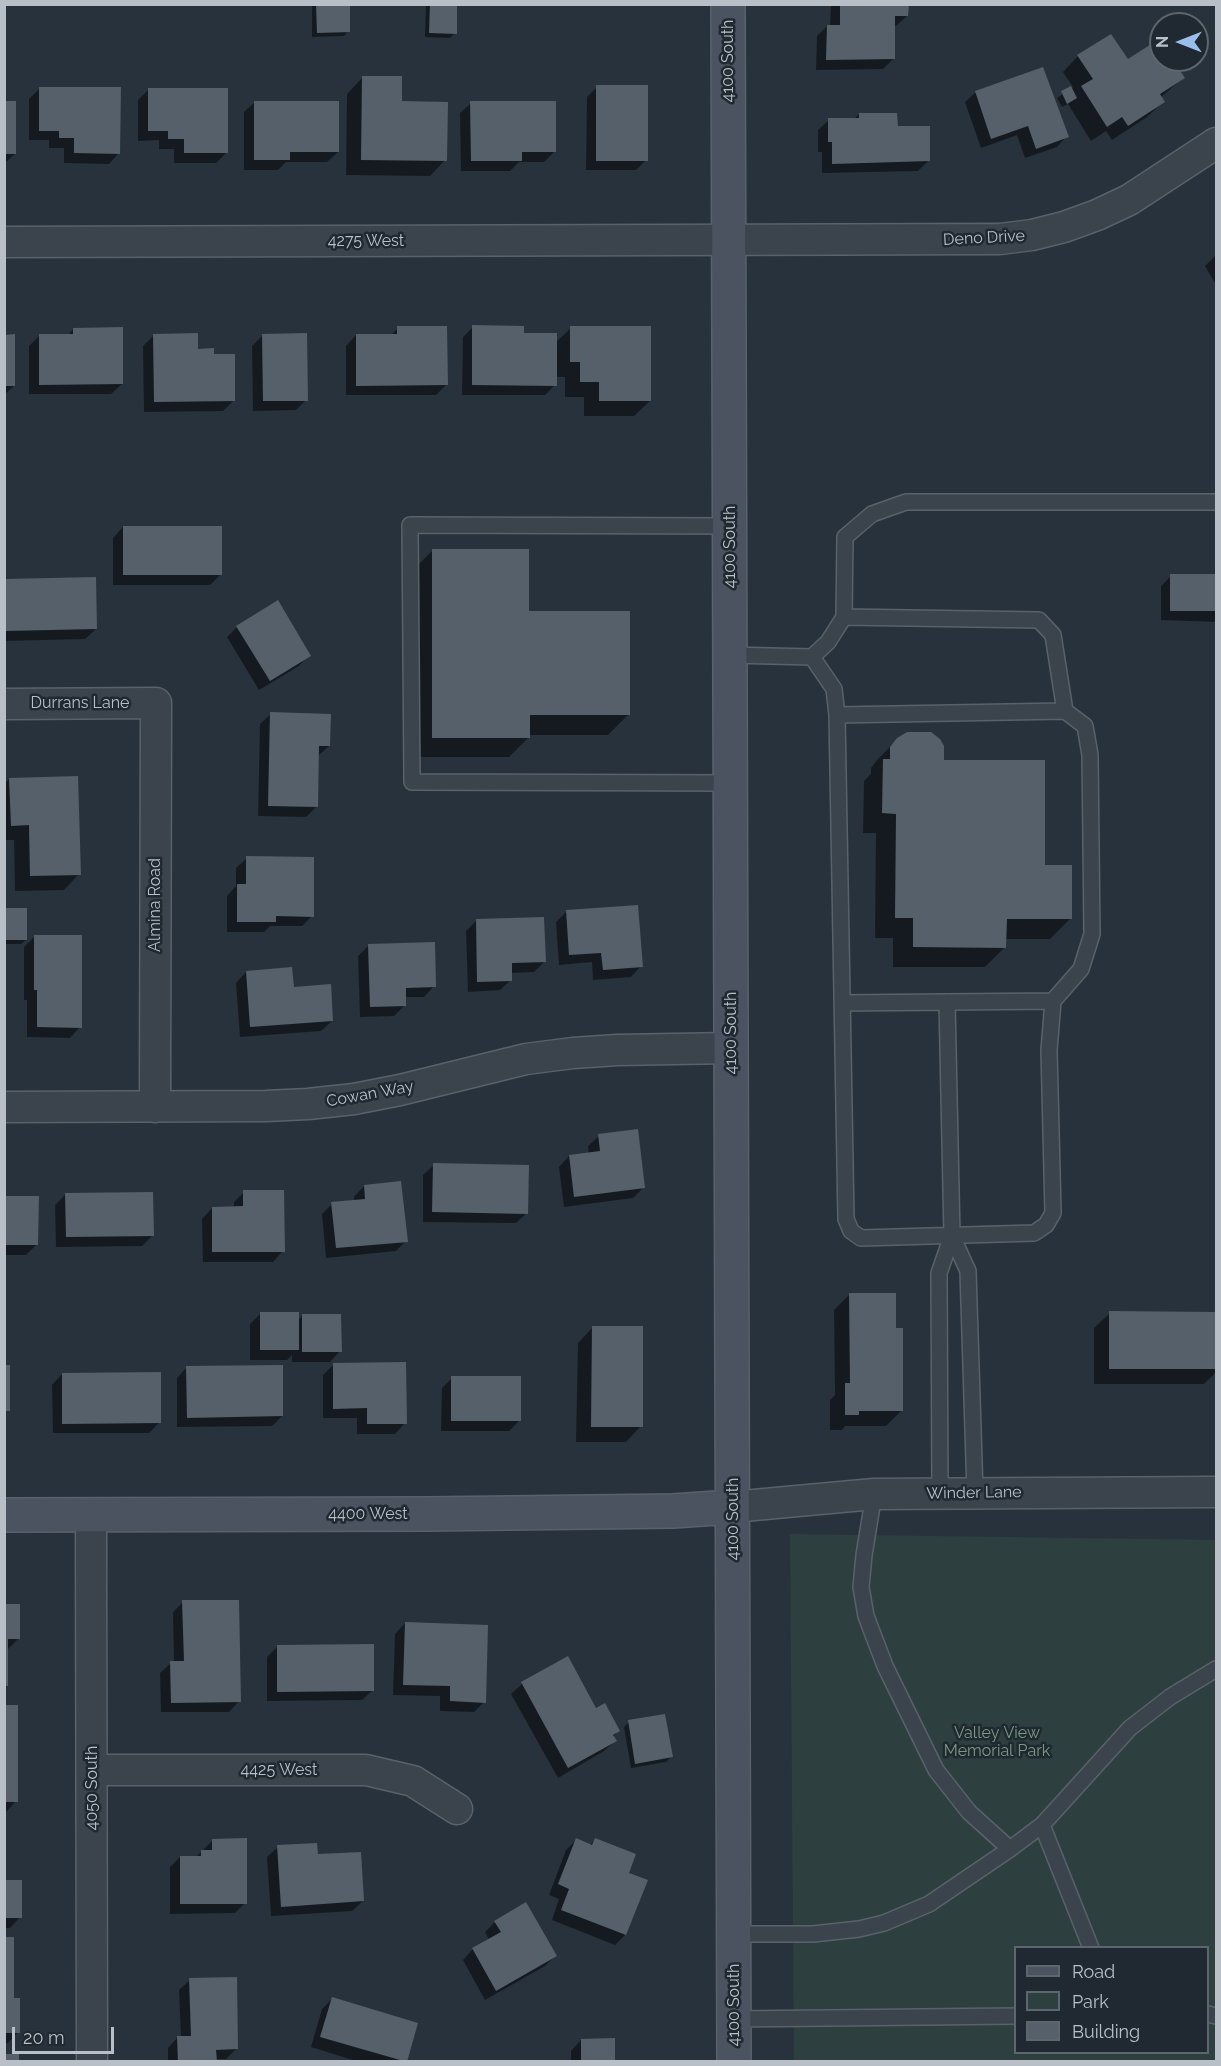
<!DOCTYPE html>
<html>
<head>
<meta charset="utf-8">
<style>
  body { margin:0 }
  #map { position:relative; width:1221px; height:2066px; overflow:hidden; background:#28323c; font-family:Raleway,sans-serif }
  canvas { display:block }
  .frame { position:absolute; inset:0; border:6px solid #b8bfc7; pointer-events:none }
  .legend { position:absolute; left:1014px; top:1946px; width:195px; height:108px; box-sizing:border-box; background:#202931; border:2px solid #5d656d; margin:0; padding:8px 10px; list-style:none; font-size:18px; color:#b8bfc7 }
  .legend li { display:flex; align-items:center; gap:12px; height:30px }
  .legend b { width:30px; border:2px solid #5d656d }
  .north { position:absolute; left:1149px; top:12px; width:60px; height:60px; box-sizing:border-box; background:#202931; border:2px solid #5d656d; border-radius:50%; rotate:270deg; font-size:16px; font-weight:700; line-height:24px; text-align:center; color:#b8bfc7 }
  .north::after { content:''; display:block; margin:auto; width:21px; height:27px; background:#99beeb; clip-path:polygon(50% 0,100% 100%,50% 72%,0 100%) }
  .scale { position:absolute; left:12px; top:2027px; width:102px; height:27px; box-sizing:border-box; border:3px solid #b8bfc7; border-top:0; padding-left:8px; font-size:18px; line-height:21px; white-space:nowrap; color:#b8bfc7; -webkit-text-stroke:4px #202931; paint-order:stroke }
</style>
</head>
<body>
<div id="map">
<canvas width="1221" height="2066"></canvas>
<div class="frame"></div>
<ul class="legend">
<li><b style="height:8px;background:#4a535f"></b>Road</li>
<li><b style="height:16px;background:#2d403f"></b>Park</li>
<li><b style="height:16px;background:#56606b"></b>Building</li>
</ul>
<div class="north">N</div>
<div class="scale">20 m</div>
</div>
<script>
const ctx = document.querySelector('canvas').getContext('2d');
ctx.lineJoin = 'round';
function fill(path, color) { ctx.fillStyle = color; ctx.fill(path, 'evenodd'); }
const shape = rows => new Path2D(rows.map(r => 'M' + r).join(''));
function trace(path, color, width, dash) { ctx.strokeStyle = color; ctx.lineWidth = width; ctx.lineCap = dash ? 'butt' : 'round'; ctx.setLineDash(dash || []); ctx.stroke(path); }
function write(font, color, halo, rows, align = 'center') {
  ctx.font = font + ' Raleway,sans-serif'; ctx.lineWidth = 5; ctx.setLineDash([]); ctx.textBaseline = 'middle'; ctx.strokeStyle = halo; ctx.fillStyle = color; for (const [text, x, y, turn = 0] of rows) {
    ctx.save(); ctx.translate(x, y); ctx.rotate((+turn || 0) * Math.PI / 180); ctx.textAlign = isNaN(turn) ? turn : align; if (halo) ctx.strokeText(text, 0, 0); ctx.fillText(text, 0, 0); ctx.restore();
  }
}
const green = shape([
  [790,1534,1216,1540,1216,2061,794,2061],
  [1016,1948,1208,1948,1208,2052,1016,2052]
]);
const shadow = shape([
  [312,4,348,4,348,31,344,36,312,37],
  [426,4,456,4,455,33,450,38,425,37],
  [831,4,907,4,907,16,896,26,894,26,893,59,883,69,816,70,817,36,827,26,830,26],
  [1161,44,1161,60,1171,60,1183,78,1160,98,1163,102,1147,117,1112,140,1106,131,1091,141,1068,104,1062,107,1057,98,1073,87,1063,72,1078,56,1127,61],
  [362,78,401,103,445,160,430,176,346,175,347,94],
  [597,87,646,160,636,170,586,170,587,97],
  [40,88,119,153,109,164,64,163,64,148,49,148,49,140,29,140,29,99],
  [148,90,227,152,216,163,174,163,174,149,159,149,159,140,138,141,138,100],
  [976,92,1067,136,1057,147,1025,158,1017,135,981,148,965,102],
  [4,102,15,154,4,164],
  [255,102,338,152,327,162,286,162,278,170,244,170,244,112],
  [471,103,554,152,544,162,519,162,510,171,461,171,460,113],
  [859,114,896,128,929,160,918,171,822,173,822,152,818,152,818,130,829,120,854,119],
  [1216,255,1216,285,1205,266],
  [473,327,522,335,555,343,571,328,650,401,634,416,584,416,584,397,565,397,565,377,555,377,555,385,545,395,462,395,463,337],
  [398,328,446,385,436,395,346,395,346,346,356,335,391,335],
  [73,329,122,384,111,394,29,394,29,346,39,336,67,336],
  [154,335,233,401,223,411,144,412,143,346],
  [263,335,306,400,296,410,253,411,252,346],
  [4,336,14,386,4,395],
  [123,527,220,575,210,585,113,585,113,538],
  [433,550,528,613,629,714,608,735,529,735,529,737,509,757,413,757,413,570],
  [1171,576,1216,576,1216,622,1161,620,1161,586],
  [4,581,96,629,85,639,4,641],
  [237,627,309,655,299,666,259,690,227,637],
  [271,714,329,746,318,756,316,807,306,817,258,816,260,724],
  [898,739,943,761,1043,866,1070,919,1050,939,1005,939,1005,947,985,967,893,967,893,938,875,938,876,833,863,833,864,781,871,774,871,768,877,760],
  [9,779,79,874,64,890,15,891,14,840,4,840,4,784],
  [247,858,312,916,302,926,270,926,264,932,227,932,227,896,236,886,236,868],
  [4,909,26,940,21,944,4,944],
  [567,911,641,966,631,977,593,980,592,962,559,965,556,922],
  [476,921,544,962,534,972,511,973,511,980,500,990,468,992,466,931],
  [35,936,80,1027,70,1038,27,1037,27,1000,24,1000,24,947],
  [369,945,434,986,424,997,405,997,405,1005,394,1016,360,1017,358,956],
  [246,972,292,989,332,1021,321,1031,240,1037,236,983],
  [599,1136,644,1187,633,1198,564,1207,559,1167,569,1156,589,1154,588,1146],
  [434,1165,527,1213,516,1223,423,1222,423,1175],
  [364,1186,406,1241,396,1251,326,1258,322,1214,332,1204,354,1202,354,1197],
  [244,1192,283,1251,273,1262,203,1262,202,1219,212,1208,234,1208,234,1202],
  [66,1194,152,1236,142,1246,56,1247,55,1205],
  [4,1197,37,1244,26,1255,4,1255],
  [850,1294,895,1330,902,1410,886,1426,845,1426,842,1430,830,1430,830,1400,835,1395,834,1310],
  [1110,1313,1216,1313,1216,1372,1204,1384,1094,1384,1094,1328],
  [260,1314,297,1321,303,1315,340,1351,330,1362,292,1362,292,1355,287,1360,250,1360,250,1324],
  [593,1327,641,1426,626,1442,576,1442,578,1343],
  [334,1364,405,1423,395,1434,357,1434,357,1418,323,1418,323,1375],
  [187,1367,282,1416,272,1426,177,1427,177,1378],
  [62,1374,160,1422,149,1433,53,1433,52,1385],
  [452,1378,519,1421,509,1431,441,1431,442,1388],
  [183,1602,239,1701,229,1712,161,1712,160,1673,171,1663,174,1663,173,1612],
  [4,1605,18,1639,8,1649,7,1686,4,1688],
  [405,1623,484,1702,474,1712,440,1711,440,1696,393,1695,395,1634],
  [277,1647,373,1690,362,1700,267,1701,267,1657],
  [567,1658,596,1710,618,1731,613,1737,615,1741,604,1751,558,1778,511,1694,522,1684],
  [4,1706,16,1801,6,1812,4,1812],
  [629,1722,671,1757,666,1762,631,1768,624,1727],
  [213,1840,245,1903,235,1913,170,1914,170,1867,180,1857,196,1857],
  [576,1840,590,1845,595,1840,627,1874,625,1935,615,1945,552,1920,559,1899,549,1895,566,1850],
  [278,1847,316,1856,363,1901,352,1911,271,1916,267,1857],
  [4,1881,20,1881,20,1917,10,1928,4,1928],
  [495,1922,555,1956,545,1966,485,2000,463,1960,473,1949,489,1940,485,1932],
  [4,1939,18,2032,8,2043,4,2043],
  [190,1980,237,2048,226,2059,215,2059,215,2062,168,2062,168,2048,178,2037,181,2037,179,1990],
  [332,1999,416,2024,405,2062,359,2062,311,2047,322,2009],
  [581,2040,614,2062,571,2062,571,2051]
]);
const building = shape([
  [316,4,350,4,350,32,317,33],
  [430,4,457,4,457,34,429,33],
  [840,4,909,4,908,16,895,16,895,59,826,60,827,25,840,25],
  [1111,34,1128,59,1159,39,1161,41,1161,60,1173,60,1185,78,1160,94,1165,102,1128,126,1122,117,1107,127,1081,86,1093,79,1077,55],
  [1043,67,1069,137,1036,149,1028,126,991,139,975,91],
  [362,76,402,76,402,101,448,102,447,161,361,160],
  [596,85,648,85,648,161,596,161],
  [1071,86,1077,98,1067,104,1061,91],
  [39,87,121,87,120,154,74,153,74,138,59,138,59,131,39,131],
  [148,88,228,88,228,153,184,153,184,139,168,139,168,131,148,131],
  [4,101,16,101,16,154,4,154],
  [254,101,339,101,339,152,290,152,290,160,254,160],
  [470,101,556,101,556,152,522,152,522,161,471,161],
  [859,113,897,113,898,126,930,126,930,161,832,164,832,142,828,142,828,118,859,118],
  [472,325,524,326,524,333,557,333,557,386,472,385],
  [397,326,447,326,448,385,356,386,356,334,397,334],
  [570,326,651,326,651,401,599,401,599,382,580,382,580,362,570,362],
  [123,327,123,384,39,385,39,334,73,334,73,328],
  [198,333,198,349,214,348,214,354,235,354,235,401,154,402,153,334],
  [307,333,308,401,263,401,262,334],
  [15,334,15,386,4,386,4,335],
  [123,526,222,526,222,575,123,575],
  [432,549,529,549,529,611,630,611,630,715,530,715,530,738,432,738],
  [1170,574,1216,574,1216,611,1170,611],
  [96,577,97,629,4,631,4,579],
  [278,600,311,656,270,681,236,626],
  [270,712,331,714,330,746,319,746,318,807,268,806],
  [907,732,931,732,940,739,944,746,944,760,1045,760,1045,865,1072,865,1072,919,1007,919,1006,948,913,947,913,918,895,918,896,814,882,813,883,759,890,759,890,747,897,738],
  [78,776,81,875,30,876,29,825,11,826,9,778],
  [246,856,314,857,314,917,276,916,276,922,237,922,237,884,246,884],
  [638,905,643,967,603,970,601,953,569,955,566,910],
  [4,908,27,908,27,940,4,940],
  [544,917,546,962,512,963,512,981,477,982,476,919],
  [34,935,82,935,82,1028,37,1027,37,990,34,990],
  [435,942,436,987,406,988,406,1006,370,1007,368,944],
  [292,967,294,987,331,984,333,1021,250,1027,246,971],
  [638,1129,645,1188,574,1197,569,1155,600,1151,598,1134],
  [433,1163,529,1165,528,1214,432,1212],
  [401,1181,408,1242,336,1248,331,1202,365,1199,364,1185],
  [243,1190,284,1190,285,1252,212,1252,212,1207,243,1206],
  [153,1192,154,1236,66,1237,65,1193],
  [4,1196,39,1196,38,1245,4,1245],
  [849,1293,896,1293,896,1328,903,1328,903,1411,859,1411,859,1415,845,1415,845,1383,850,1383],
  [1109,1311,1216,1312,1216,1369,1109,1369],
  [260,1312,299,1312,299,1350,260,1350],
  [302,1314,341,1314,342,1352,302,1352],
  [592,1326,643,1326,643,1427,591,1427],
  [406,1362,407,1424,367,1424,367,1408,333,1409,333,1363],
  [4,1365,10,1365,10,1411,4,1411],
  [283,1365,283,1416,187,1418,186,1366],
  [161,1372,161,1423,62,1424,62,1373],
  [451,1376,521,1376,521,1421,451,1421],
  [182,1600,239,1600,241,1702,171,1703,170,1661,184,1661],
  [4,1604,20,1604,20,1639,8,1639,8,1686,4,1686],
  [405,1622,488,1625,486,1703,450,1701,450,1686,403,1685],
  [374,1644,374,1691,277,1692,277,1645],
  [568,1656,596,1708,605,1703,620,1731,613,1735,617,1741,568,1768,521,1682],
  [4,1705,18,1705,18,1802,4,1802],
  [665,1714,673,1757,635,1764,628,1720],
  [247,1838,247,1904,180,1904,180,1856,201,1856,201,1850,212,1850,212,1839],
  [576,1838,592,1845,595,1838,636,1854,629,1873,648,1880,626,1935,561,1910,569,1889,558,1884],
  [317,1843,318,1854,361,1852,364,1901,281,1907,277,1845],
  [5,1880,22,1880,22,1918,5,1918],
  [526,1902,557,1956,496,1991,472,1948,501,1932,494,1921],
  [4,1937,14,1937,14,1998,20,1998,20,2033,4,2033],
  [237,1977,238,2049,216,2050,217,2062,178,2062,177,2036,191,2036,189,1978],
  [332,1997,418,2023,407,2062,320,2037],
  [615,2038,615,2062,581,2062,581,2039],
  [4,2054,19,2054,19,2062,4,2062]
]);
const lane = shape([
  [730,526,410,525,412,782,730,783],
  [844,617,845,537,872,514,906,502,1216,502],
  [730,655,812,657,828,642,844,617,1039,620,1053,635,1065,711,1085,726,1090,755,1092,934,1081,969,1053,1001,1049,1050,1053,1213,1046,1225,1034,1233,861,1238,851,1231,846,1219,837,715,834,689,812,657],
  [837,715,1065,711],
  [947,1002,952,1236],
  [842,1003,1053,1001],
  [874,1494,864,1555,861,1587,866,1616,885,1666,936,1770,969,1812,1010,1849],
  [940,1494,939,1273,952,1236,968,1271,975,1493],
  [1042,1825,1091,1948],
  [733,1934,813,1934,859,1929,884,1923,929,1904,1010,1849,1042,1825,1130,1728,1170,1697,1216,1669],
  [1208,2014,1216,2016],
  [734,2019,1016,2016]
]);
const street = shape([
  [4,242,1000,239,1032,235,1064,227,1097,215,1129,200,1216,143],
  [4,704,156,703,155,1107],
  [4,1107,266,1106,308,1104,354,1099,400,1090,526,1059,573,1053,617,1050,731,1048],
  [732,1507,874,1494,1216,1492],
  [91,1515,92,2062],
  [92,1770,366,1770,413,1781,457,1809]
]);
const secondary = shape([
  [728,4,734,2062],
  [4,1515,428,1514,673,1511,732,1507]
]);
const streetNames = [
  ["4100 South",728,61,-90],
  ["Deno Drive",984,238,-3],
  ["4275 West",366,241],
  ["4100 South",730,547,-90],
  ["Durrans Lane",80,703],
  ["Almina Road",155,905,-90],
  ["4100 South",731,1033,-90],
  ["Cowan Way",370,1094,-10],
  ["Winder Lane",974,1493,-1],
  ["4400 West",368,1514],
  ["4100 South",733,1519,-90],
  ["4425 West",279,1770],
  ["4050 South",92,1788,-90],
  ["4100 South",734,2005,-90]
];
const parkNames = [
  ["Valley View",997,1733],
  ["Memorial Park",997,1751]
];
fill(green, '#2d403f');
fill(shadow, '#0007');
fill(building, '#56606b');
trace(lane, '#59626a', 18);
trace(street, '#59626a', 33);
trace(secondary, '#59626a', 36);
trace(lane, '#3b444c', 15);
trace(street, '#3b444c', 30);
trace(secondary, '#4a535f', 33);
write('16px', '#b8bfc7', '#202931', streetNames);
write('16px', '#799a7e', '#202931', parkNames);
</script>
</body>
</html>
